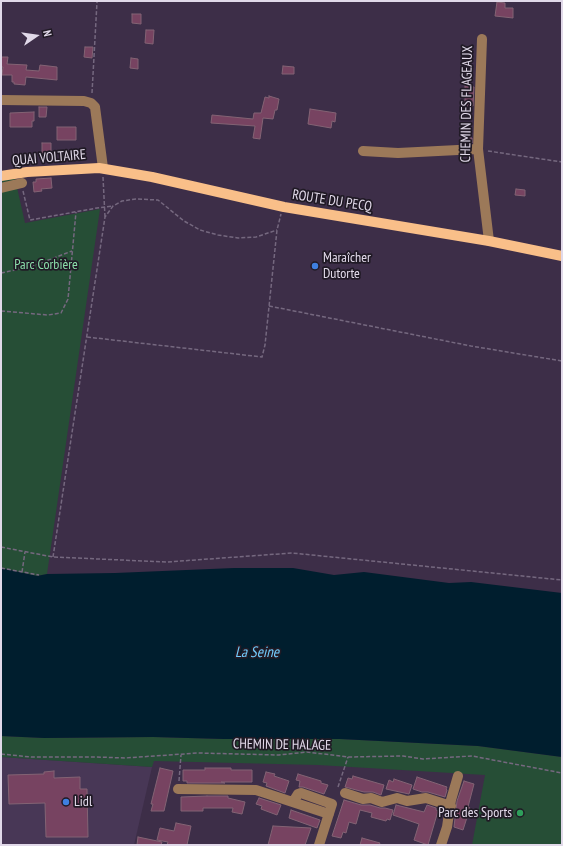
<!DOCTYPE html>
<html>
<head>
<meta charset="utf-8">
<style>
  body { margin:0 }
  #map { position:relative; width:563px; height:846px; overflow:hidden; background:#3d2e48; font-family:"PT Sans Narrow",sans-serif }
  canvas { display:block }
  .frame { position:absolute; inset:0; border:2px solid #e1d9e9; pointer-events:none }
  .north { position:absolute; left:16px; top:16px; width:40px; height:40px; -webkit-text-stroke:3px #201a25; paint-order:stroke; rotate:77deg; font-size:11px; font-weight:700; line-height:16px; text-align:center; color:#e1d9e9 }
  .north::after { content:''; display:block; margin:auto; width:14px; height:18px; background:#e1d9e9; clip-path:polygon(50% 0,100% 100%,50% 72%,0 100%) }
</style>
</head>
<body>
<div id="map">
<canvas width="563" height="846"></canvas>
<div class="frame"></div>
<div class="north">N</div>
</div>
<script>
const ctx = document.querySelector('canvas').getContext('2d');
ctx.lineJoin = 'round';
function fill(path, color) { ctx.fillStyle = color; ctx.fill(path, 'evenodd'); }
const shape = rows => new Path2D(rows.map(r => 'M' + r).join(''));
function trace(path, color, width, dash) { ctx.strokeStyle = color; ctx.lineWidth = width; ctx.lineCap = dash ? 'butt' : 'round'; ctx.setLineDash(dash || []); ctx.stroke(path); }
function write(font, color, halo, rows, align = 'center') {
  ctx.font = font + ' "PT Sans Narrow",sans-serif'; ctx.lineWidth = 3.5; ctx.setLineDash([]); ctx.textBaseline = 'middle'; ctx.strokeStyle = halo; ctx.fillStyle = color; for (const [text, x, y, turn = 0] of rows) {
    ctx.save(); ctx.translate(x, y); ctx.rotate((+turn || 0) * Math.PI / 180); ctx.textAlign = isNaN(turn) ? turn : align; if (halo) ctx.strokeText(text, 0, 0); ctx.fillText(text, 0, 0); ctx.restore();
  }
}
const built = shape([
  [1,757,152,767,134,845,1,845]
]);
const green = shape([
  [14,174,25,223,100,209,47,574,37,576,1,568,1,176],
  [1,736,44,738,153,737,224,739,340,739,478,746,562,757,562,845,472,845,485,775,318,765,154,761,152,767,1,757]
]);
const water = shape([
  [1,568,37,576,47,574,115,573,234,568,293,568,334,575,364,572,449,583,471,582,562,593,562,757,478,746,340,739,224,739,153,737,44,738,1,736]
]);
const building = shape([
  [497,2,505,3,505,8,513,8,513,18,495,16,497,2],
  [132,14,141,14,141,24,132,23,132,14],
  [146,30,154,30,153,44,145,43,146,30],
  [85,47,93,47,92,58,84,57,85,47],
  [1,57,8,57,7,64,27,65,26,70,39,71,40,65,57,67,57,80,26,77,25,85,14,84,14,82,12,82,12,75,2,75,3,67,1,67,1,57],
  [131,58,138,59,138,69,130,68,131,58],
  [283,66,294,67,294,74,282,74,283,66],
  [465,86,474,87,473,106,465,106,465,86],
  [269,96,279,99,277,110,275,110,273,119,263,118,260,139,253,138,255,126,211,123,212,115,253,119,254,113,261,113,265,97,269,98,269,96],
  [39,107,47,107,46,117,39,117,39,107],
  [310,109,336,113,335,122,332,121,331,128,308,124,310,109],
  [34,112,34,121,32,121,32,127,10,127,10,113,34,112],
  [57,127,76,127,76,140,57,140,57,127],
  [465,138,472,138,472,143,465,143,465,138],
  [42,143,51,143,51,154,42,153,42,143],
  [51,178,52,188,41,189,42,191,34,192,33,182,36,182,36,179,51,178],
  [516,189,525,190,525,196,515,195,516,189],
  [160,768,173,771,164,811,151,811,153,804,151,804,160,768],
  [205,768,231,768,231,770,252,770,252,782,221,782,225,783,187,783,187,781,183,781,183,770,205,770,205,768],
  [54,771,54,778,80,777,80,789,87,789,88,837,46,837,45,803,9,804,8,775,44,774,44,772,54,771],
  [266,772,275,774,274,776,289,781,285,793,266,786,267,783,263,782,266,772],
  [298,774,321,781,321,783,328,785,324,794,303,787,299,787,300,781,296,780,298,774],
  [353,776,384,785,381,795,373,792,364,792,345,787,348,778,352,779,353,776],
  [417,777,447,787,446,789,447,790,445,797,428,792,422,792,413,789,417,777],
  [394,779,412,785,409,794,386,789,389,780,393,782,394,779],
  [464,781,474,784,468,807,470,808,463,830,454,827,457,801,464,781],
  [207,796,228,796,228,798,245,802,242,814,232,812,233,808,203,808,203,811,181,811,181,797,207,796],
  [259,798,281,805,277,815,261,809,262,806,256,804,259,798],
  [344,800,361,805,370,805,380,808,385,808,393,810,390,820,387,819,386,821,371,817,372,813,360,810,356,824,349,822,346,833,343,832,341,838,332,836,344,800],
  [396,805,424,812,427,805,436,808,436,810,438,811,428,845,414,840,419,824,393,815,396,805],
  [291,810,320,820,317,828,289,818,291,810],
  [176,823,191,826,187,845,167,845,168,842,157,840,160,828,174,831,176,823],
  [273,826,311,828,305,845,268,845,273,826],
  [138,837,162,842,161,845,137,845,138,837],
  [362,838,380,843,379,845,360,845,362,838]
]);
const path = shape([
  [92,93,97,2],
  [488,151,562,162],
  [103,177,105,217],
  [23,191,30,220,97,208,113,206],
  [1,273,33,266,72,251],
  [269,306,471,346,562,361],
  [1,311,48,315,61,313,68,299,76,212],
  [87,337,262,357,265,345,277,230,281,214],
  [1,547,53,557,167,562,292,553,562,580],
  [53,557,105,217,113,206,122,201,136,199,158,200,184,221,200,230,218,235,238,238,256,237,277,230],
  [1,568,39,575],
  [22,572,25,552],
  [1,754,31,757,97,757,125,758,198,753,279,755,307,752,348,757,403,756,423,759,472,756,562,773],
  [179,781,181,755],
  [338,787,348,757]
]);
const minor = shape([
  [482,39,478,149,489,241],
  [1,100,84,101,91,103,95,107,103,168],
  [363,151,398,153,478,149],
  [1,188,22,183],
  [178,789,256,790,329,814],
  [345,793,363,799,371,798,382,802,397,798,407,801,426,798,451,806],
  [293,802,298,794,301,793,332,804,319,845],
  [441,845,447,827,451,800,458,776]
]);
const major = shape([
  [1,176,27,172,99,168,152,177,284,207,489,241,562,256]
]);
const markers = [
  [315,266,4,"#3f7fe0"],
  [66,802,4,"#3f7fe0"],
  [520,813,4,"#2e9e5b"]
];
const streetNames = [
  ["CHEMIN DES FLAGEAUX",467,104,-89],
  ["QUAI VOLTAIRE",49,158,-5],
  ["ROUTE DU PECQ",332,201,9],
  ["CHEMIN DE HALAGE",282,745,1]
];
const poiNames = [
  ["Maraîcher",323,258],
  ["Dutorte",323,274],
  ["Lidl",74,802],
  ["Parc des Sports",512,813,"right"]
];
const parkNames = [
  ["Parc Corbière",46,265]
];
const waterNames = [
  ["La Seine",257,653]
];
fill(built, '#483756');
fill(green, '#264e36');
fill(water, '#001e2e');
fill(building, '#774361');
trace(building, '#836374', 1);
trace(path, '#75687f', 1.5, [4, 2]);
trace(minor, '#9c7959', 10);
trace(major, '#f9bf89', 10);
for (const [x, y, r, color] of markers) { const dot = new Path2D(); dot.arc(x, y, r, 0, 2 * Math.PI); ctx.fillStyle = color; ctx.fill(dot); trace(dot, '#201a25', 1.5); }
write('14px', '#e1d9e9', '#201a25', streetNames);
write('14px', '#e1d9e9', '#201a25', poiNames, 'left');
write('14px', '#8bdfaa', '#201a25', parkNames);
write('italic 15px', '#72ccfd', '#201a25', waterNames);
</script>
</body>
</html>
